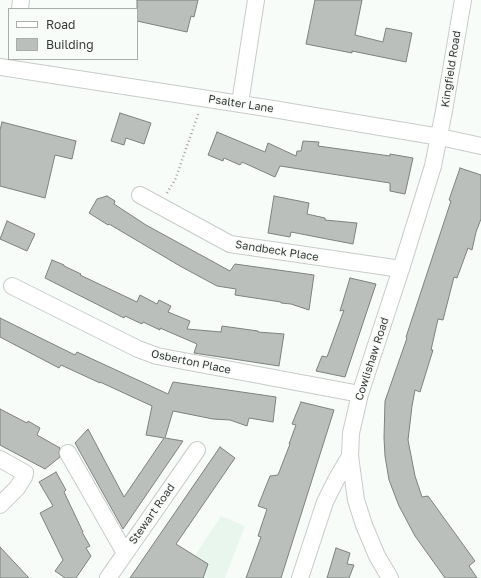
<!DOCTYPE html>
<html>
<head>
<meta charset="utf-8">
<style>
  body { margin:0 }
  #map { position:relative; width:481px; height:578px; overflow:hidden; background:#f7fcf9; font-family:"Golos Text",sans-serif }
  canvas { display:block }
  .legend { position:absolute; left:8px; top:8px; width:130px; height:52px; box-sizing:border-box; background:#f7fcf9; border:1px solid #aaaeab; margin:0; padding:5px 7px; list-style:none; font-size:12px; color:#373937 }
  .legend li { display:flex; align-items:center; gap:8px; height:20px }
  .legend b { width:20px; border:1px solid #aaaeab }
</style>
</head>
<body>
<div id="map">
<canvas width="481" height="578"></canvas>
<ul class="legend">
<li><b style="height:5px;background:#fff"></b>Road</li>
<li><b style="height:11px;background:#babfbc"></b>Building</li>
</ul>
</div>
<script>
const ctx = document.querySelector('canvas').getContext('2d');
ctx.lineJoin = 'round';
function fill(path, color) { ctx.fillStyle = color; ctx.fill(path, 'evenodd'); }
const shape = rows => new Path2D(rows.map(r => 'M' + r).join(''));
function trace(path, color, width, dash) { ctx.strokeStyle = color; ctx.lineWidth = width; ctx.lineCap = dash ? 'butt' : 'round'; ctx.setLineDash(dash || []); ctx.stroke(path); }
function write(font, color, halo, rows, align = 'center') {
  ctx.font = font + ' "Golos Text",sans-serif'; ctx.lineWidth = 3; ctx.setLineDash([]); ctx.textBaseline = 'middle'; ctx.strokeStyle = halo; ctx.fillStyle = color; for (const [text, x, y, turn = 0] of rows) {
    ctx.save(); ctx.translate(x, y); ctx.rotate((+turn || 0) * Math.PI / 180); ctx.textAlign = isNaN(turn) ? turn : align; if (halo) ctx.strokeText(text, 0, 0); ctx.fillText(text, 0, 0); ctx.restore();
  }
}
const built = shape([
  [221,516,245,526,225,578,180,578]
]);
const building = shape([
  [137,0,198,0,194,17,191,16,187,32,137,21,137,0],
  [315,0,362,0,355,35,383,42,386,28,412,33,406,62,352,51,352,53,306,44,315,0],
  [120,113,151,123,144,144,126,138,124,145,111,141,120,113],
  [2,122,76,141,72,159,55,155,45,198,0,186,0,130,2,122],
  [217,132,265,152,268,143,296,156,297,151,301,151,303,141,319,142,318,146,390,156,390,154,413,158,405,194,390,191,390,183,280,166,275,177,242,162,240,165,224,158,223,161,208,155,217,132],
  [460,168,481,175,481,219,476,232,472,250,468,248,457,278,454,277,443,320,438,319,431,350,433,350,420,392,415,390,412,406,408,440,415,476,422,497,428,496,475,561,469,566,477,578,445,578,415,536,399,506,389,480,385,456,384,438,385,401,407,338,406,337,451,201,449,200,460,168],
  [107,196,115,201,114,204,146,225,230,271,235,264,314,275,309,310,291,304,281,303,281,302,235,295,236,289,217,286,180,266,109,224,108,225,89,213,97,199,107,196],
  [274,196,309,203,307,214,325,218,325,220,357,223,353,244,291,232,290,237,268,233,274,196],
  [7,221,35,234,27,251,0,239,7,221],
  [52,260,64,265,64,266,81,274,80,275,137,302,140,295,157,304,159,300,171,306,168,312,190,321,187,329,221,332,222,326,258,331,258,332,284,334,279,366,194,353,197,344,160,328,160,330,143,322,142,324,125,316,124,318,45,278,52,260],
  [350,278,376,284,345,377,316,371,322,356,327,357,344,310,340,311,350,278],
  [0,318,75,355,77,352,168,394,173,382,276,397,273,422,249,418,247,426,230,420,213,419,173,411,165,438,183,441,123,529,75,443,88,429,124,497,164,438,146,435,152,406,100,382,100,383,61,365,59,368,0,337,0,318],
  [301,402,334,410,281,578,246,578,261,537,258,536,267,509,258,506,270,476,278,475,290,444,289,444,296,425,292,424,301,402],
  [0,409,27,423,28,421,40,428,37,435,60,448,59,453,60,457,45,469,0,445,0,409],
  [220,447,235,458,176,544,208,564,203,578,130,578,220,447],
  [56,472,66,490,64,492,83,532,82,532,90,546,86,548,91,556,76,578,65,578,55,571,63,560,40,513,53,506,39,482,56,472],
  [0,547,29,578,0,578,0,547],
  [336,548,350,553,347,564,354,565,349,578,327,578,336,548]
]);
const path = shape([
  [167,193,175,180,199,112]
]);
const minor = shape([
  [20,9,21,0],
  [0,67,273,109,440,137,481,146],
  [240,103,256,0],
  [140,195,230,244,401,269],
  [12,286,138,349,157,356,360,394],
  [68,453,125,553],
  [350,456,356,500,364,525,377,556,390,578],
  [0,459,25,473,24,477,17,488,0,505],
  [108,578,197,450],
  [300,578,325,502,336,480,350,456,351,433,360,394,401,269,433,166,444,111,463,0]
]);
const streetNames = [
  ["Kingfield Road",451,69,-81],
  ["Psalter Lane",241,104,9],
  ["Sandbeck Place",277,251,9],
  ["Cowlishaw Road",372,359,-72],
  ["Osberton Place",191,362,12],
  ["Stewart Road",152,514,-55]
];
fill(built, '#e9f6ed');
fill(building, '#babfbc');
trace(building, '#7d827f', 1);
trace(minor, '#c7ccc9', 18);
trace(path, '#a2a6a3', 2.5, [1, 3]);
trace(minor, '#fff', 16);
write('11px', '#373937', '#f7fcf9', streetNames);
</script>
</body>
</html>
